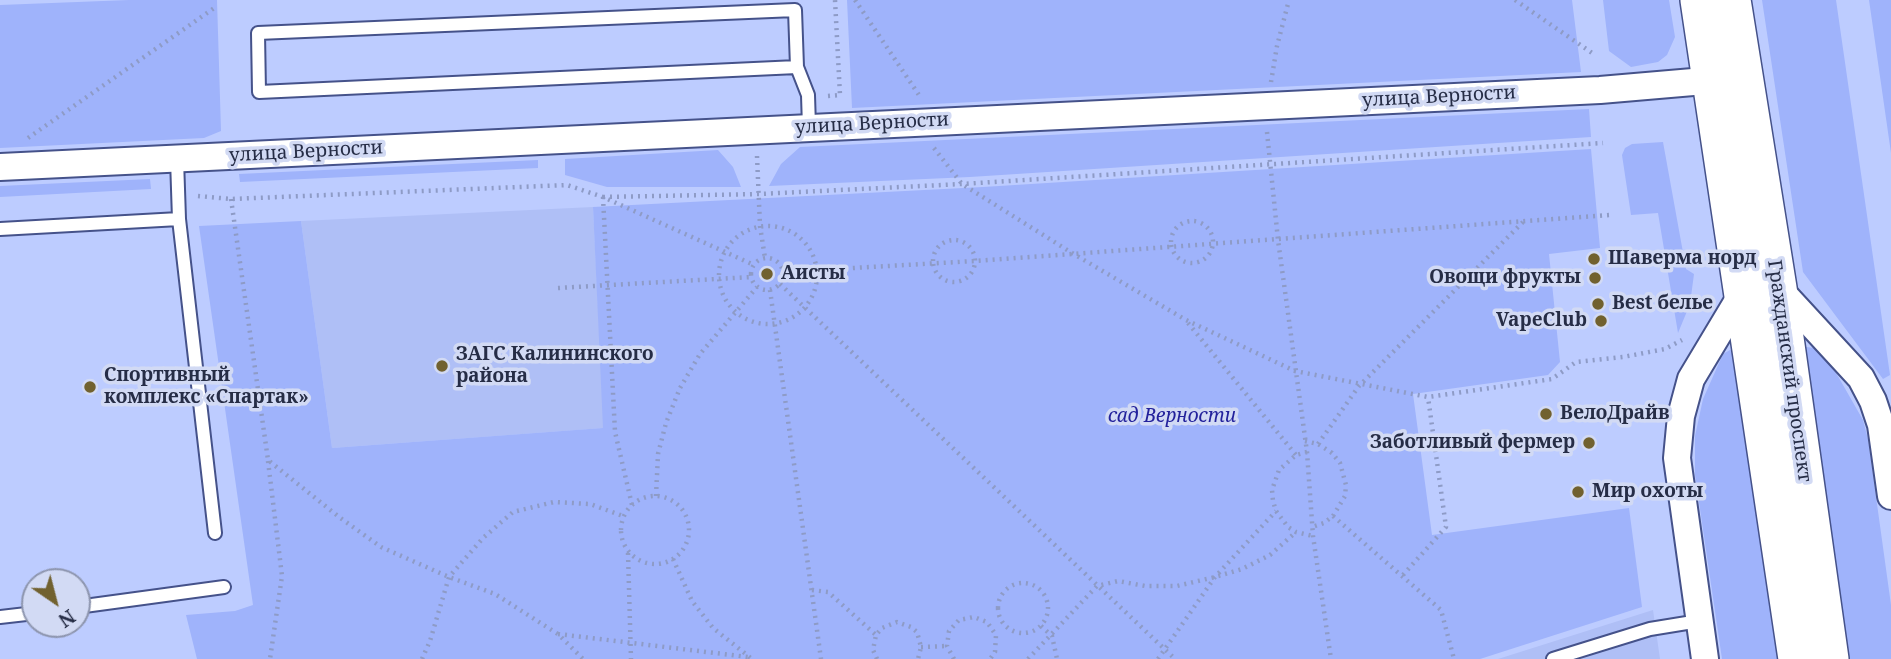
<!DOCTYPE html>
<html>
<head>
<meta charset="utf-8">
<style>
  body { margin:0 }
  #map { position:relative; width:1891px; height:659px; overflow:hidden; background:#bdccff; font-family:"Noto Serif",serif }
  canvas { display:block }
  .north { position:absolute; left:21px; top:568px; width:70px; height:70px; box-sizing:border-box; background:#d2daf4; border:2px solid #8d95ae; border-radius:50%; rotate:145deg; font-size:19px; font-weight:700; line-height:28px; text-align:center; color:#262d46 }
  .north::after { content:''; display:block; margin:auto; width:24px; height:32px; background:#71612f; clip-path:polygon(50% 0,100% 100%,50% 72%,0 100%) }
</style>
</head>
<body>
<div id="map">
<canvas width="1891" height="659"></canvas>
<div class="north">N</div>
</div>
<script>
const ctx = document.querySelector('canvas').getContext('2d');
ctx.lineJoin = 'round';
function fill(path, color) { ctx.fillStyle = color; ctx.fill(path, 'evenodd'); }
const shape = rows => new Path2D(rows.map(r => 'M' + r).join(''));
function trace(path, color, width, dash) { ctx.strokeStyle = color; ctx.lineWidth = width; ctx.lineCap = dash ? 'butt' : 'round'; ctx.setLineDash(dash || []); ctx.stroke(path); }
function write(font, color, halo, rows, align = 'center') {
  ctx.font = font + ' "Noto Serif",serif'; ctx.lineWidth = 7; ctx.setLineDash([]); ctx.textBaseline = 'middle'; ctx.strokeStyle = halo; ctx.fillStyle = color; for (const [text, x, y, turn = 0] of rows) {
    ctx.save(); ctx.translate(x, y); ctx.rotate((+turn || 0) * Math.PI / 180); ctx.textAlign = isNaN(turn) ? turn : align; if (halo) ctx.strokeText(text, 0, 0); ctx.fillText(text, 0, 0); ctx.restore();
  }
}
const built = shape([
  [593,207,604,428,332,448,301,221],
  [1653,610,1660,659,1498,659]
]);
const green = shape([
  [129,0,217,0,221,131,204,138,0,148,0,5],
  [847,0,1572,0,1581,72,852,108],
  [1603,0,1669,0,1675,37,1667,55,1658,62,1631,67,1609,51],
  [1762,0,1836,0,1890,375,1883,379,1803,272],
  [1869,0,1891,0,1891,153],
  [1589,109,1591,137,970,177,769,186,781,164,800,147],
  [1663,142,1686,269,1694,274,1690,304,1678,333,1658,213,1631,215,1622,155,1625,148,1632,144],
  [1591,149,1600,248,1549,254,1560,362,1548,375,1413,394,1432,535,1629,508,1642,607,1480,659,197,659,186,615,235,611,253,605,199,226,301,221,332,448,603,428,593,207,983,187],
  [718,150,733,167,741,187,607,187,565,175,565,159],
  [538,160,538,168,240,182,239,174],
  [150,179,151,189,0,197,0,186],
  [1806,347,1815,348,1831,364,1863,420,1868,439,1891,605,1891,659,1843,659,1799,354],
  [1730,350,1735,351,1782,659,1722,659,1695,475,1695,436,1703,399,1723,354]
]);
const path = shape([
  [855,0,921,98],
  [1515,0,1595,55],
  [1271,82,1277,46,1289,0],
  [828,96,840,95,835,0],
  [1267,132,1278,240,1307,452,1313,536,1331,659],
  [28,138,217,6],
  [934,148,962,184,1072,253,1186,320,1295,371,1428,397,1552,379,1576,362,1623,357,1665,349,1682,340],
  [757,156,760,226,765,258],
  [198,196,231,199,567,185,603,197,754,265],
  [603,197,759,194,962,184,1603,143],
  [603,197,615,432,632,505],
  [231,199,268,460,339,517,381,547,449,577,495,594,558,634,583,659],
  '1171 242a21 21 0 1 1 42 0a21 21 0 1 1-42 0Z',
  '719 275a49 49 0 1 1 98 0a49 49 0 1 1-98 0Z',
  '933 261a21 21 0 1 1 42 0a21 21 0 1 1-42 0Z',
  '751 274a16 16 0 1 1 32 0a16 16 0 1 1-32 0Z',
  [783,272,975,261,1609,215],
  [780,284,1175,659],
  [558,288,751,277],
  [770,290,821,659],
  [1188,323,1296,455],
  [1305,441,1318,444,1332,453,1340,463,1346,485,1345,496,1333,516,1324,523,1312,527],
  [1318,444,1359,386,1524,221],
  [1307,452,1296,455,1279,470,1272,490,1273,501,1276,511,1288,527,1296,532,1313,536],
  [268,461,282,576,270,659],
  '621 530a34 34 0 1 1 68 0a34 34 0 1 1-68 0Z',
  [656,496,658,454,666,423,680,388,700,354,757,287],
  [1333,516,1441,610,1454,659],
  [628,553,631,659],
  [673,559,692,601,713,628,752,659],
  [1403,575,1446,527,1428,397],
  '998 608a25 25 0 1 1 50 0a25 25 0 1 1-50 0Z',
  [812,590,828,592,876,635],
  [1041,626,1052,636,1057,659],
  [558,634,748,657],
  [921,647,947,646],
  [422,659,430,641,449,577,483,538,513,512,554,502,590,504,623,516],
  [877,659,873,650,876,635,882,628,897,622,911,627,917,632,921,647,918,659],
  [954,659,947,646,949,631,959,620,974,617,987,622,996,635,995,652,990,659],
  [1028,659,1097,586,1118,581,1145,586,1177,586,1215,577,1242,569,1270,555,1296,532],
  [1158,659,1215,577,1276,511]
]);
const service = shape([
  [797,67,795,10,258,33,259,92,797,67,808,95,809,127],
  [177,159,179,219,215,533],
  [0,229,179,219],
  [77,607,224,587],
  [0,617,35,613],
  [1553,659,1650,629,1699,621]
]);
const minor = shape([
  [0,167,1600,90,1728,79],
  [1778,288,1861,378,1873,401,1881,425,1891,496],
  [1705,659,1677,458,1681,416,1691,379,1742,294]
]);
const secondary = shape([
  [1699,0,1797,659],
  [1732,0,1778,288,1830,659]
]);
const markers = [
  [1594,259,7,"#71612f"],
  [767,274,7,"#71612f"],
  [1595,278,7,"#71612f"],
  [1598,304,7,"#71612f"],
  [1601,321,7,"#71612f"],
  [442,366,7,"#71612f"],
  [90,387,7,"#71612f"],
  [1546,414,7,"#71612f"],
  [1589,443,7,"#71612f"],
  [1578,492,7,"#71612f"]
];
const streetNames = [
  ["улица Верности",1439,97,-3],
  ["улица Верности",872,124,-3],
  ["улица Верности",306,152,-3],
  ["Гражданский проспект",1789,371,82]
];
const poiNames = [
  ["Шаверма норд",1608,259],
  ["Аисты",781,274],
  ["Овощи фрукты",1581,278,"right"],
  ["Best белье",1612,304],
  ["VapeClub",1587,321,"right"],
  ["ЗАГС Калининского",456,355],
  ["района",456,377],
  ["Спортивный",104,376],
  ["комплекс «Спартак»",104,398],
  ["ВелоДрайв",1560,414],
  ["Заботливый фермер",1575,443,"right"],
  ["Мир охоты",1592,492]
];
const parkNames = [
  ["сад Верности",1172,417]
];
fill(built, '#afbff6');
fill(green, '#9fb3fb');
trace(service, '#45528a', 16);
trace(minor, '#45528a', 30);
trace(secondary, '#45528a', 40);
trace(path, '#8e9bc6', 4.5, [2, 5]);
trace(service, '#fff', 12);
trace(minor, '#fff', 26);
trace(secondary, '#fff', 37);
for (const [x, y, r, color] of markers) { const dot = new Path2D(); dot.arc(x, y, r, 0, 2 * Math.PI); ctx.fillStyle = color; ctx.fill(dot); trace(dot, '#d2daf4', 2.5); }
write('19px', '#262d46', '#d2daf4', streetNames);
write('bold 19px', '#262d46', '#d2daf4', poiNames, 'left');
write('italic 19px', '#23229c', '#d2daf4', parkNames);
</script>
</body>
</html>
